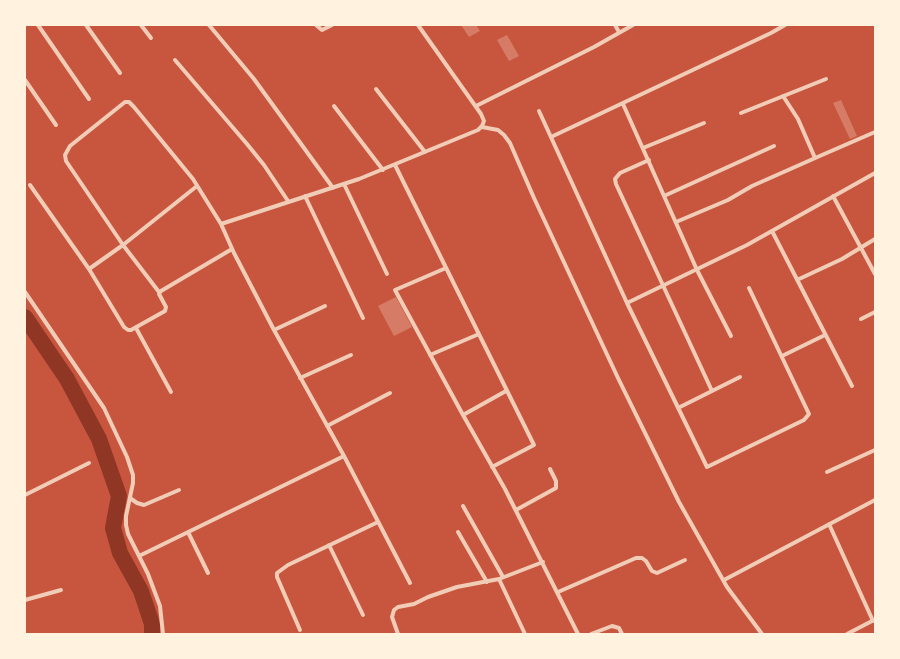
<!DOCTYPE html>
<html>
<head>
<meta charset="utf-8">
<style>
  body { margin:0 }
  #map { position:relative; width:900px; height:659px; overflow:hidden; background:#c8553d; font-family:Literata,serif }
  canvas { display:block }
  .frame { position:absolute; inset:0; border:26px solid #fff3e0; pointer-events:none }
</style>
</head>
<body>
<div id="map">
<canvas width="900" height="659"></canvas>
<div class="frame"></div>
</div>
<script>
const ctx = document.querySelector('canvas').getContext('2d');
ctx.lineJoin = 'round';
const shape = rows => new Path2D(rows.map(r => 'M' + r).join(''));
function trace(path, color, width, dash) { ctx.strokeStyle = color; ctx.lineWidth = width; ctx.lineCap = dash ? 'butt' : 'round'; ctx.setLineDash(dash || []); ctx.stroke(path); }
function fill(path, color) { ctx.fillStyle = color; ctx.fill(path, 'evenodd'); }
const river = shape([
  [25,317,67,379,99,439,119,496,113,528,120,553,141,591,152,624,152,634]
]);
const building = shape([
  [461,25,476,25,480,31,469,37],
  [507,35,519,56,509,61,497,40],
  [841,100,857,136,850,139,833,103],
  [396,297,412,327,394,336,378,306]
]);
const minor = shape([
  [38,25,89,99],
  [86,25,120,73],
  [141,25,151,38],
  [209,25,254,79,333,188],
  [316,25,322,30,332,25],
  [615,25,619,32],
  [175,60,247,144,264,165,288,201],
  [25,80,56,125],
  [376,89,425,152],
  [783,96,798,119,815,158],
  [623,104,697,270,731,336],
  [334,106,383,170],
  [476,106,594,47,633,25],
  [539,111,627,303,707,467,804,420,809,414,749,288],
  [741,113,826,79],
  [482,127,498,130,504,135,510,143,534,198,618,378,679,502,727,587,762,634],
  [551,137,771,33,785,25],
  [643,148,704,123],
  [649,160,620,173,615,179,616,184,712,391],
  [395,165,534,445,492,467],
  [344,184,387,274],
  [30,185,89,269,124,327,128,330,131,330,165,311,166,307,159,294,161,291,232,249],
  [305,196,363,318],
  [664,196,774,146],
  [833,196,875,274],
  [676,222,728,200,752,186,822,155,875,132],
  [221,224,359,179,478,130,482,126,484,121,481,114,418,25],
  [772,231,852,386],
  [446,268,395,290,463,415,505,489,578,634],
  [89,269,123,245,197,186],
  [797,280,842,259,875,239],
  [25,292,104,408,127,457,133,475,133,483,126,516,126,525,128,534,148,574,160,606,163,634],
  [159,292,123,245,66,161,65,155,70,146,125,102,129,102,134,107,193,179,221,224,234,253,274,330,344,456,410,583],
  [627,303,747,245,875,173],
  [861,319,875,312],
  [136,328,171,392],
  [274,330,325,306],
  [430,355,479,334],
  [782,356,825,335],
  [300,378,351,355],
  [678,408,740,377],
  [463,415,506,391],
  [327,426,390,393],
  [827,472,875,450],
  [25,495,89,463],
  [130,498,137,503,144,505,179,490],
  [463,506,503,577],
  [516,510,556,488,556,481,550,469],
  [829,524,873,621],
  [188,532,208,573],
  [458,532,487,582],
  [329,545,363,615],
  [139,556,344,456],
  [499,579,525,634],
  [724,580,875,500],
  [558,592,636,558,642,558,646,561,652,571,657,573,685,560],
  [25,600,61,590],
  [300,630,277,577,277,573,288,565,378,522],
  [398,634,392,617,394,610,398,607,414,604,428,597,457,587,499,579,543,562],
  [591,634,612,626,619,628,622,634],
  [847,634,874,620]
]);
trace(river, '#8f3625', 16);
fill(building, '#d67c66');
trace(minor, '#f1ccb7', 4);
</script>
</body>
</html>
